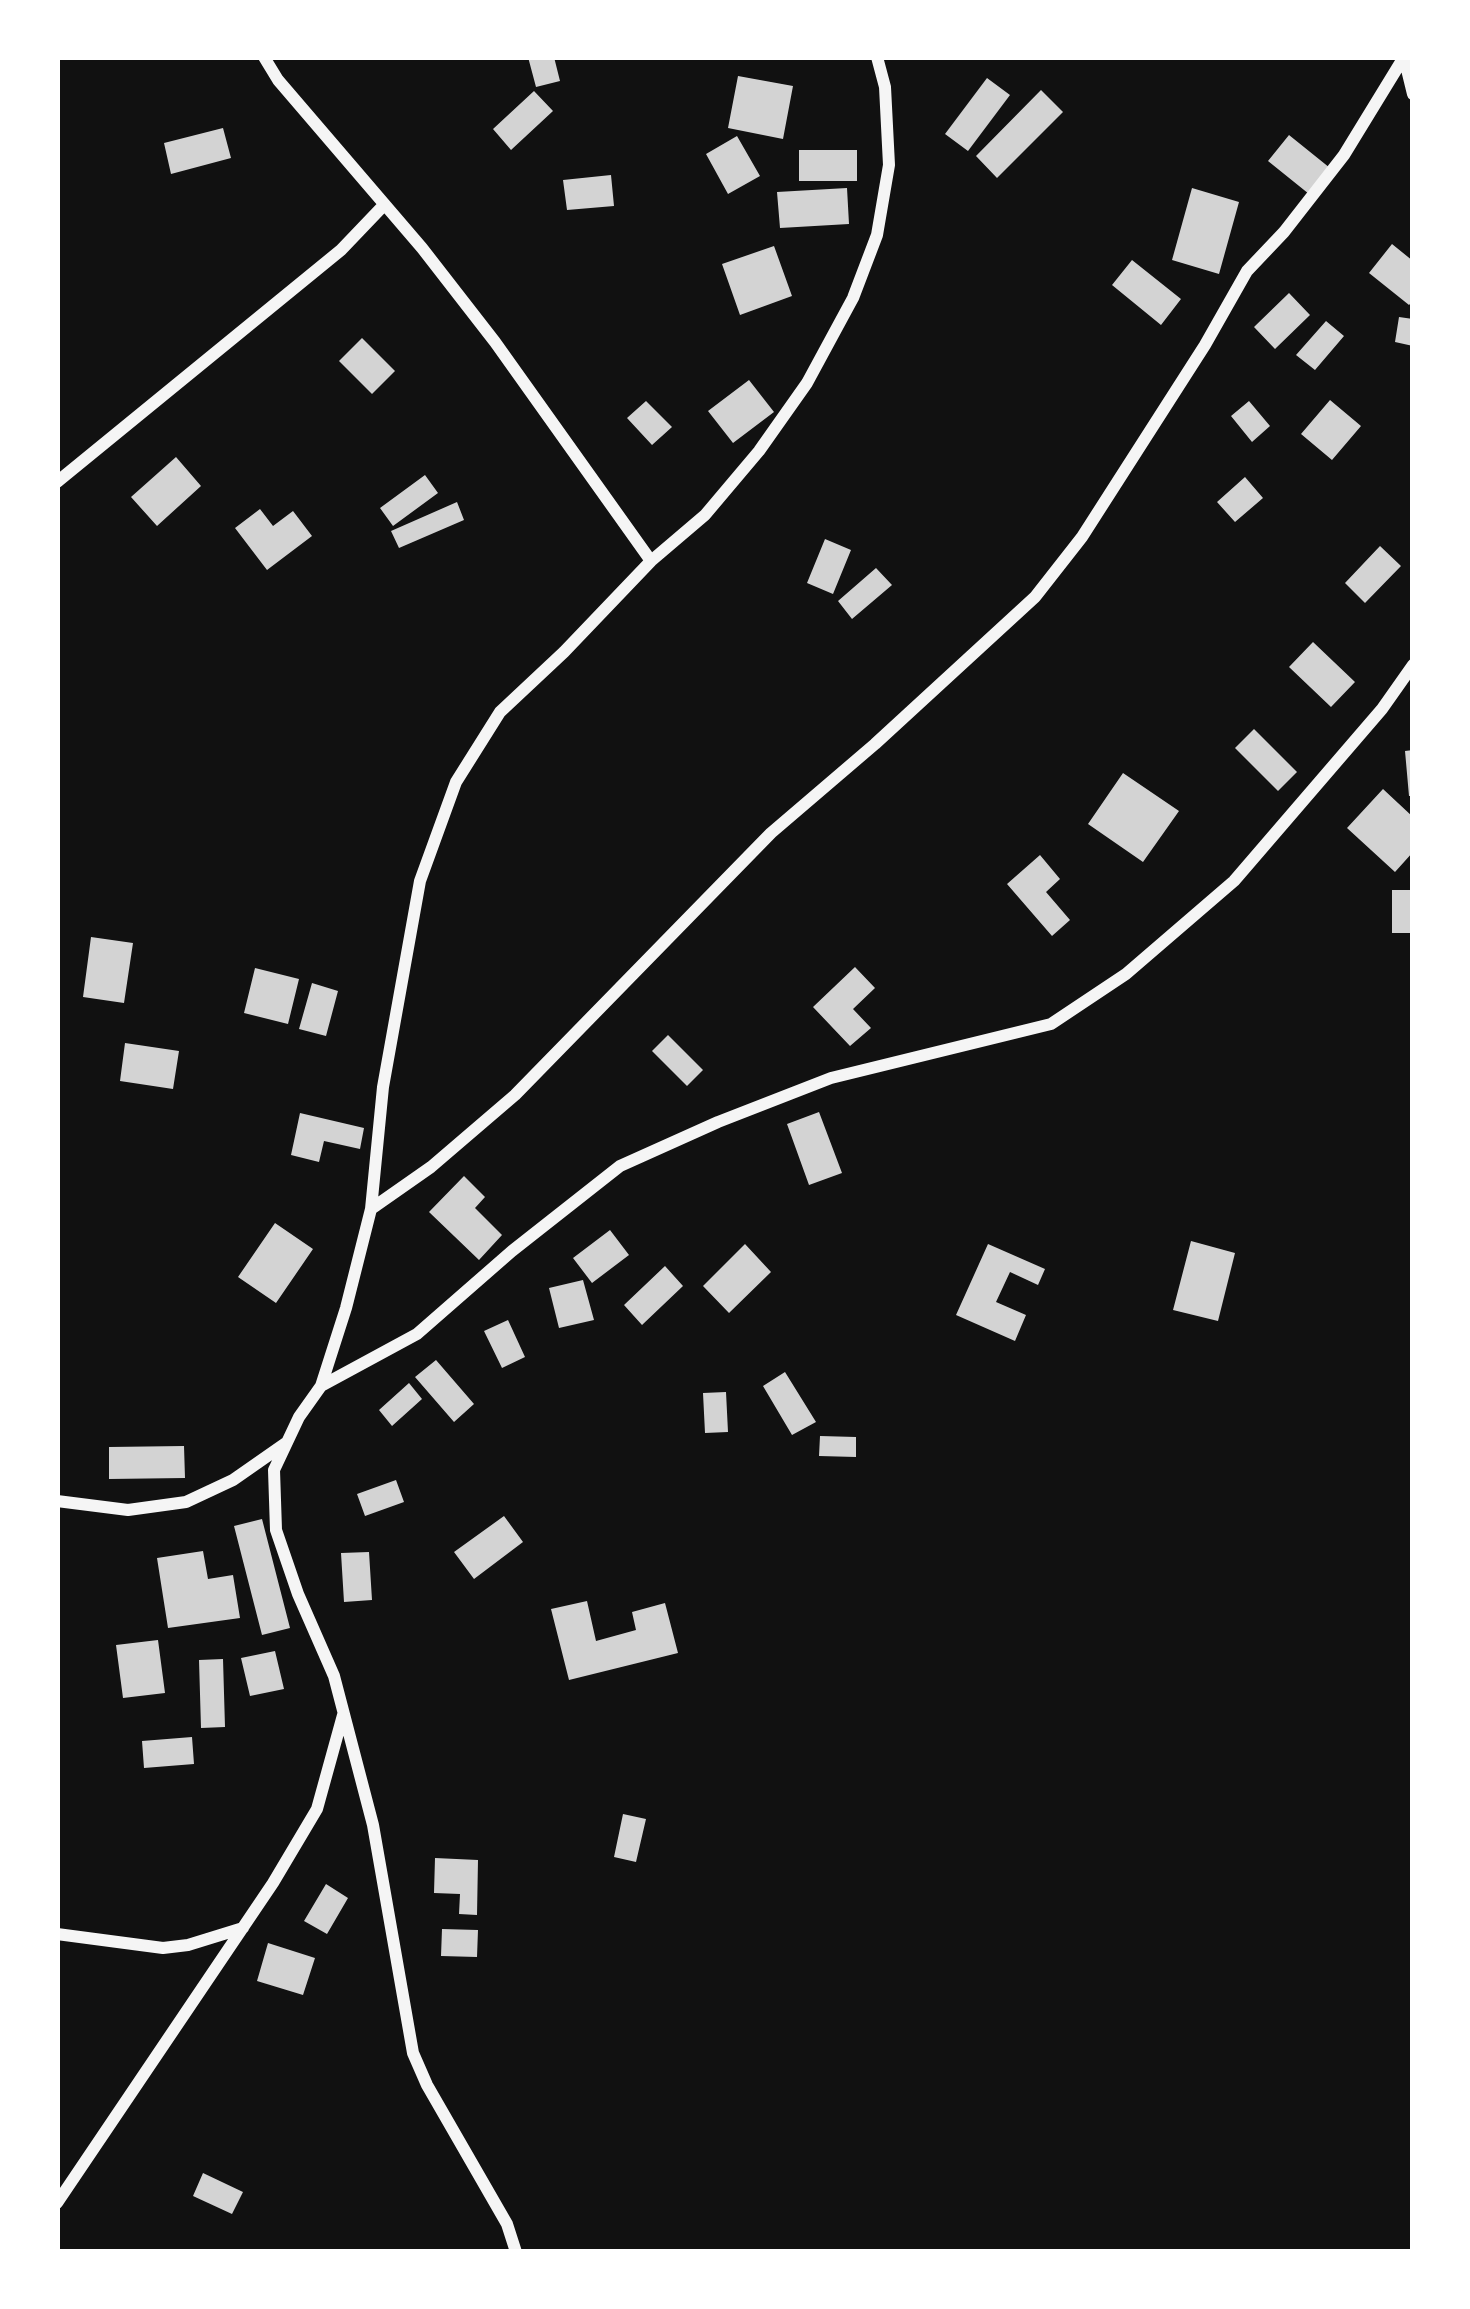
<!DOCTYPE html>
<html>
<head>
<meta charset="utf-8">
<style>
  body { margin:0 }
  #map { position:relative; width:1470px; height:2309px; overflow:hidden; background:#111; font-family:"Work Sans",sans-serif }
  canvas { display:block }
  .frame { position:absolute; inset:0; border:60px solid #fff; pointer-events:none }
</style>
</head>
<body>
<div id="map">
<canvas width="1470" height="2309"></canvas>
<div class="frame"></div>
</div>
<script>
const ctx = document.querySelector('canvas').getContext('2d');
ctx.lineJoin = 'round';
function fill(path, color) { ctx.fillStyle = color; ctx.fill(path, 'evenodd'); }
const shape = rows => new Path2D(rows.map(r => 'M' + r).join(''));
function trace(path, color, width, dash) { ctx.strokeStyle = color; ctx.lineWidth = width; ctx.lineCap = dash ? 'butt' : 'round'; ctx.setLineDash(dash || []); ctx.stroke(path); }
const building = shape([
  [528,57,554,57,560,81,536,87],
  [738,76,793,86,783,139,728,128],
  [987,78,1010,95,968,151,945,134],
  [1041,90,1063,112,997,178,976,156],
  [534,91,553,111,511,150,493,129],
  [223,128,231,158,171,174,164,143],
  [1289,135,1330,168,1309,194,1268,161],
  [737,136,760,176,728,194,706,154],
  [799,150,857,150,857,181,799,181],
  [611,175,614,206,567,210,563,180],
  [847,188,849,224,780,228,777,192],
  [1192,188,1239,202,1219,274,1172,260],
  [1392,244,1413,261,1413,301,1409,305,1369,273],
  [774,246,792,296,740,315,722,264],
  [1132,260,1181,299,1161,325,1112,285],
  [1289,293,1310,315,1275,349,1254,327],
  [1399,317,1413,319,1413,346,1395,342],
  [1326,321,1344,336,1315,370,1296,355],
  [362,338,395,371,372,394,339,361],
  [749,380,774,412,733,443,708,411],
  [1330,400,1361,426,1332,460,1301,434],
  [646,401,672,427,652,445,627,418],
  [1249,401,1270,426,1252,442,1231,416],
  [176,457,201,486,157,526,131,497],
  [425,475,438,493,393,526,380,508],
  [1245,477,1263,498,1235,522,1217,502],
  [457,502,464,520,399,548,391,531],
  [260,509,273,526,293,511,312,536,267,570,235,528],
  [825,539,851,550,833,594,807,583],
  [1380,546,1401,566,1365,603,1345,583],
  [876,568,892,585,852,619,838,601],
  [1313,642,1355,682,1331,707,1289,667],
  [1254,729,1297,772,1278,791,1235,748],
  [1413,750,1413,796,1409,796,1405,751],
  [1123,773,1179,811,1143,862,1088,824],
  [1383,789,1413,817,1413,852,1395,872,1347,828],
  [1040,855,1060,879,1046,892,1070,920,1052,936,1007,884],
  [1392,890,1413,890,1413,933,1392,933],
  [91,937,133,943,124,1003,83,997],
  [855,967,875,988,853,1009,871,1028,850,1046,813,1007],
  [255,968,299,979,288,1024,244,1013],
  [312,983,338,991,326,1036,299,1029],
  [668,1035,703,1070,687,1086,652,1051],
  [125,1043,179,1051,173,1089,120,1081],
  [819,1112,842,1173,809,1185,787,1124],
  [300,1113,364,1128,360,1149,324,1141,319,1162,291,1155],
  [464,1176,485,1197,475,1208,502,1235,479,1260,429,1212],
  [275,1223,313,1249,276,1303,238,1277],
  [610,1230,629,1255,592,1283,573,1258],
  [1191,1241,1235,1253,1218,1321,1173,1310],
  [745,1244,771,1272,729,1313,703,1286],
  [988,1244,1045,1269,1038,1285,1010,1272,996,1302,1026,1315,1015,1341,956,1315],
  [665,1266,683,1286,642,1325,624,1305],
  [583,1280,594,1320,559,1328,549,1288],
  [508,1320,525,1357,502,1368,484,1331],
  [436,1360,474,1404,454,1422,415,1377],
  [785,1372,816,1422,792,1435,763,1386],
  [409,1383,422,1399,392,1426,379,1410],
  [726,1392,728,1432,705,1433,703,1393],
  [820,1436,856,1437,856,1457,819,1456],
  [184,1446,185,1478,109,1479,109,1447],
  [396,1480,404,1502,365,1516,357,1494],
  [504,1516,523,1542,474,1579,454,1552],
  [262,1519,290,1628,262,1635,234,1526],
  [203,1551,208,1579,233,1575,240,1618,168,1628,157,1558],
  [369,1552,372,1600,344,1602,341,1553],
  [587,1601,596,1641,636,1630,632,1612,665,1603,678,1653,569,1680,551,1609],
  [158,1640,165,1693,123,1698,116,1645],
  [275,1651,284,1689,250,1696,241,1658],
  [223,1659,225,1727,201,1728,199,1660],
  [192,1737,194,1764,144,1768,142,1741],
  [623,1814,646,1819,636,1862,614,1857],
  [435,1858,478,1860,477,1915,459,1914,460,1894,434,1893],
  [326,1884,348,1898,327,1934,304,1921],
  [442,1929,478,1930,477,1957,441,1956],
  [268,1943,315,1958,303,1995,257,1981],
  [203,2173,243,2192,232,2214,193,2196]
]);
const minor = shape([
  [264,57,278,80,422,248,495,342,651,561],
  [1404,57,1413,94],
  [57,482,341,250,384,205],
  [371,1209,431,1167,515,1095,771,833,875,744,1035,597,1082,537,1205,345,1247,271,1284,232,1344,155,1404,57],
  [321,1386,417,1334,512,1251,620,1166,718,1122,831,1078,1051,1024,1126,974,1234,881,1382,709,1413,665],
  [57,1501,128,1510,186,1502,233,1480,286,1443],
  [57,1934,163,1948,188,1945,243,1928],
  [57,2203,273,1883,317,1809,343,1715],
  [516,2252,507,2224,427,2085,413,2053,373,1825,334,1676,298,1594,276,1530,274,1470,299,1417,321,1386,346,1308,371,1209,383,1087,420,881,456,782,500,712,564,652,651,561,705,515,759,451,807,383,853,298,877,235,889,165,885,87,877,57]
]);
fill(building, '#d3d3d3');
trace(minor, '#f5f5f5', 12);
</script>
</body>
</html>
